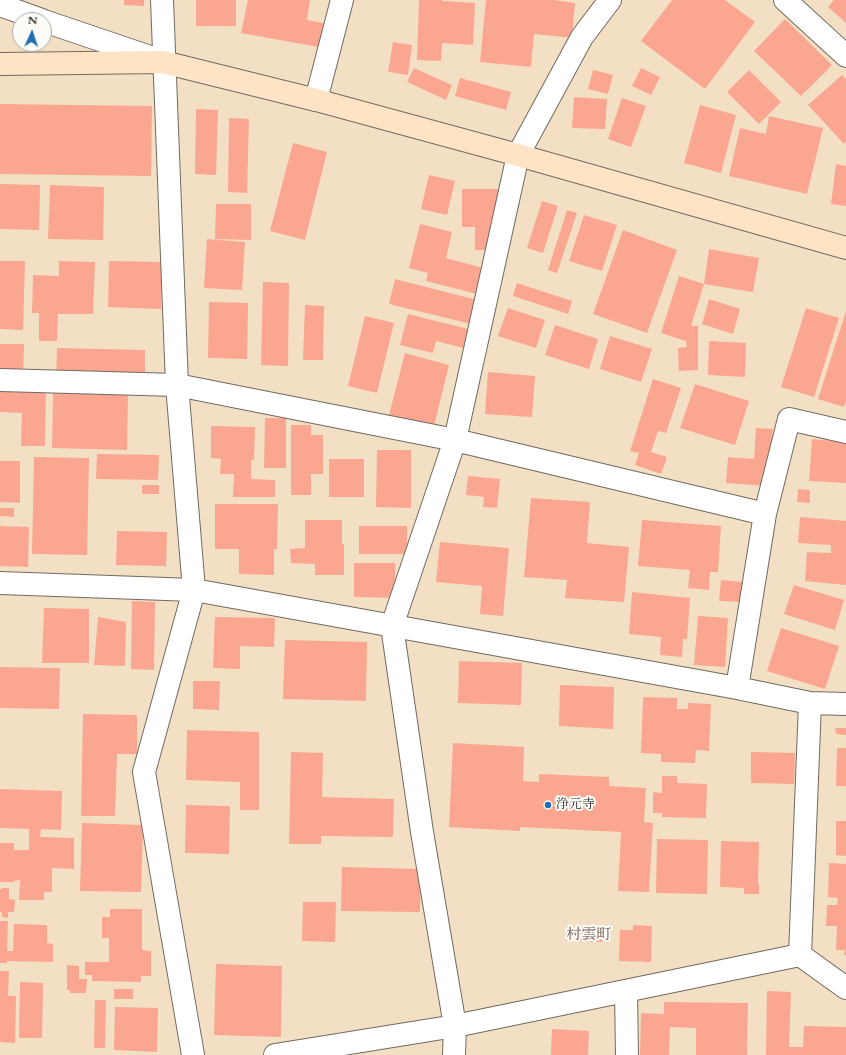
<!DOCTYPE html>
<html>
<head>
<meta charset="utf-8">
<style>
  body { margin:0 }
  #map { position:relative; width:846px; height:1055px; overflow:hidden; background:#f3e0c4; font-family:Cardo,serif }
  canvas { display:block }
  .north { position:absolute; left:12px; top:12px; width:40px; height:40px; box-sizing:border-box; background:#fdfcf7; border:1px solid #a9a8a5; border-radius:50%; rotate:3deg; font-size:11px; font-weight:700; line-height:16px; text-align:center; color:#2b2b2b }
  .north::after { content:''; display:block; margin:auto; width:14px; height:18px; background:#1f6fb2; clip-path:polygon(50% 0,100% 100%,50% 72%,0 100%) }
</style>
</head>
<body>
<div id="map">
<canvas width="846" height="1055"></canvas>
<div class="north">N</div>
</div>
<script>
const ctx = document.querySelector('canvas').getContext('2d');
ctx.lineJoin = 'round';
function fill(path, color) { ctx.fillStyle = color; ctx.fill(path, 'evenodd'); }
const shape = rows => new Path2D(rows.map(r => 'M' + r).join(''));
function trace(path, color, width, dash) { ctx.strokeStyle = color; ctx.lineWidth = width; ctx.lineCap = dash ? 'butt' : 'round'; ctx.setLineDash(dash || []); ctx.stroke(path); }
function write(font, color, halo, rows, align = 'center') {
  ctx.font = font + ' Cardo,"Noto Serif JP",serif'; ctx.lineWidth = 4; ctx.setLineDash([]); ctx.textBaseline = 'middle'; ctx.strokeStyle = halo; ctx.fillStyle = color; for (const [text, x, y, turn = 0] of rows) {
    ctx.save(); ctx.translate(x, y); ctx.rotate((+turn || 0) * Math.PI / 180); ctx.textAlign = isNaN(turn) ? turn : align; if (halo) ctx.strokeText(text, 0, 0); ctx.fillText(text, 0, 0); ctx.restore();
  }
}
const building = shape([
  [124,0,144,0,144,6,124,5],
  [196,0,236,0,236,26,196,26],
  [248,0,310,0,307,20,328,24,324,48,241,33],
  [419,0,442,0,442,1,475,3,473,45,442,43,441,61,417,60],
  [486,0,554,0,575,3,572,38,534,34,531,67,480,62],
  [672,0,725,0,755,22,705,89,641,41],
  [834,0,846,0,846,23,828,7],
  [785,19,832,65,801,96,754,51],
  [393,42,412,45,408,75,388,72],
  [414,68,452,85,446,100,407,82],
  [641,68,660,77,651,95,632,86],
  [593,70,613,75,608,94,588,89],
  [749,70,781,102,759,124,727,92],
  [842,75,846,79,846,141,844,144,808,105],
  [460,78,511,92,506,110,455,96],
  [574,97,607,99,605,129,572,128],
  [622,98,646,106,631,147,608,139],
  [0,104,152,106,151,176,0,174],
  [700,105,736,115,721,173,684,163],
  [196,109,218,110,216,175,195,174],
  [769,116,823,128,807,194,729,176,740,128,766,134],
  [229,118,249,119,247,193,228,192],
  [293,143,327,152,305,240,270,231],
  [836,164,846,166,846,206,831,204],
  [429,175,455,181,447,215,421,209],
  [0,184,40,185,39,230,0,229],
  [50,185,104,187,103,240,48,239],
  [462,189,500,189,500,226,490,226,490,250,475,250,475,227,462,227],
  [542,201,558,206,543,253,527,248],
  [216,204,251,204,251,240,215,239],
  [567,210,577,213,557,273,548,270],
  [584,215,617,225,602,271,569,261],
  [420,224,452,232,446,258,483,268,477,294,426,281,428,273,409,268],
  [623,230,677,250,647,333,593,314],
  [207,239,245,242,242,290,204,288],
  [709,249,759,258,753,292,704,284],
  [0,261,25,261,23,330,0,329],
  [59,261,95,262,93,314,58,314,57,341,39,341,39,313,32,313,33,275,59,276],
  [109,261,162,262,161,309,108,307],
  [679,276,704,284,691,326,698,326,698,370,679,371,678,348,687,347,686,341,661,333],
  [395,279,477,300,471,324,389,304],
  [263,282,289,283,288,366,261,365],
  [517,283,572,301,568,314,513,296],
  [709,299,740,309,733,334,702,324],
  [209,302,248,303,247,359,208,358],
  [305,305,324,306,323,360,303,360],
  [508,308,545,320,536,348,498,336],
  [806,308,839,318,814,397,781,387],
  [846,311,846,401,844,407,818,399],
  [408,314,468,329,463,348,436,341,433,353,400,345],
  [365,316,394,323,377,393,348,386],
  [555,325,598,339,589,369,545,355],
  [610,336,652,349,641,382,600,369],
  [709,341,746,343,745,377,708,375],
  [0,344,24,344,23,375,0,374],
  [57,348,145,350,145,380,56,378],
  [405,353,449,365,434,426,389,415],
  [488,372,535,376,532,417,485,414],
  [653,379,681,388,666,433,658,431,651,452,667,457,661,474,635,465,639,453,630,451],
  [695,384,749,401,735,445,680,428],
  [46,385,45,446,21,446,22,413,0,412,0,386],
  [53,393,128,395,127,450,52,448],
  [265,418,286,418,286,468,264,468],
  [291,425,311,425,311,435,323,435,323,474,311,474,311,495,291,495],
  [211,426,255,427,254,460,251,460,251,479,275,480,275,497,233,497,234,474,220,474,221,459,211,458],
  [756,428,773,429,769,470,765,486,726,483,728,457,754,459],
  [812,439,846,442,846,483,809,481],
  [377,450,411,450,411,508,376,507],
  [97,454,159,455,158,480,96,479],
  [34,457,89,458,87,555,32,554],
  [329,459,364,459,364,497,329,497],
  [0,461,20,461,20,503,0,502],
  [468,476,500,479,497,508,483,507,484,497,466,495],
  [142,485,159,485,159,494,142,494],
  [798,489,810,490,810,503,797,502],
  [531,498,590,502,587,543,629,547,624,602,565,598,567,580,524,577],
  [215,504,278,504,277,549,274,549,274,575,239,574,239,549,215,549],
  [0,508,14,508,14,517,0,516],
  [800,517,846,521,846,585,805,581,807,552,831,553,831,545,798,543],
  [305,520,342,520,342,544,344,544,344,575,315,575,315,564,291,563,290,549,305,548],
  [642,520,721,526,718,572,710,572,709,590,688,588,690,570,638,566],
  [0,526,29,527,28,567,0,566],
  [359,526,407,526,407,554,359,554],
  [117,531,167,532,166,566,116,565],
  [440,542,509,548,503,616,480,614,482,586,436,582],
  [354,563,395,563,395,598,354,597],
  [721,580,743,582,741,602,719,601],
  [794,585,844,600,835,630,784,614],
  [632,592,690,598,687,639,683,639,682,657,660,655,661,637,629,634],
  [132,601,155,602,154,670,131,669],
  [44,608,89,609,89,663,42,663],
  [698,616,728,618,725,667,694,665],
  [98,617,126,622,125,666,94,665],
  [215,617,275,618,274,647,240,646,240,669,213,668],
  [781,628,839,646,825,689,767,671],
  [285,640,367,642,366,701,283,699],
  [459,661,522,663,521,705,458,703],
  [0,667,60,668,59,709,0,708],
  [193,681,220,681,219,710,193,709],
  [560,685,614,687,613,729,559,726],
  [643,697,677,698,677,709,688,709,688,703,711,704,709,751,696,750,695,763,661,762,661,754,641,753],
  [83,714,137,715,137,754,117,754,115,816,81,816],
  [835,728,846,728,846,735,836,734],
  [187,730,259,732,259,810,240,810,240,782,186,780],
  [453,743,524,747,523,781,539,782,539,774,609,777,609,786,646,788,644,822,653,823,649,892,618,891,621,832,520,827,520,831,449,827],
  [837,748,846,748,846,786,836,786],
  [291,752,323,753,322,797,394,799,393,837,321,836,321,844,289,844],
  [751,752,795,753,794,784,751,783],
  [662,776,677,776,677,783,707,784,706,818,662,817,662,813,653,813,653,792,662,793],
  [0,789,62,791,61,830,41,829,40,837,74,838,74,869,52,868,52,892,44,892,44,900,19,900,20,880,14,881,13,882,0,882,0,843,14,843,14,850,29,850,29,829,0,828],
  [186,805,230,806,229,854,185,853],
  [836,821,846,821,846,856,836,855],
  [82,823,143,825,141,892,80,891],
  [657,839,708,840,707,894,656,893],
  [721,841,759,842,758,884,759,884,759,894,744,894,744,888,720,887],
  [829,863,846,864,846,955,844,955,845,950,836,950,837,926,826,926,827,905,837,905,838,898,828,897],
  [342,867,421,869,420,912,341,911],
  [2,888,9,888,9,899,15,900,14,912,8,912,8,918,2,917,2,912,0,912,0,889,2,889],
  [303,902,336,902,335,942,302,941],
  [110,909,142,909,142,950,151,951,151,976,141,976,141,982,92,981,92,975,85,975,85,962,109,962,109,938,102,938,102,917,110,917],
  [0,921,8,921,7,951,13,951,14,924,47,925,47,943,53,944,53,962,7,961,7,963,0,963],
  [633,925,652,926,651,962,619,961,620,930,633,930],
  [577,929,603,929,602,942,576,941],
  [216,964,282,966,281,1037,214,1035],
  [67,965,79,966,79,979,87,979,86,993,70,993,70,990,67,990],
  [0,971,9,971,8,996,16,996,15,1043,0,1042],
  [20,982,43,983,42,1038,19,1038],
  [114,989,133,989,133,999,114,999],
  [767,991,791,992,789,1047,803,1047,804,1026,846,1027,846,1055,766,1055],
  [95,1000,106,1000,105,1048,94,1048],
  [664,1002,748,1003,747,1055,696,1055,696,1028,670,1027,669,1055,640,1055,641,1013,664,1014],
  [115,1007,158,1008,157,1052,114,1050],
  [552,1029,589,1031,588,1055,551,1055]
]);
const street = shape([
  [162,0,177,385,194,590,144,772,193,1055],
  [785,0,846,56],
  [0,5,42,20],
  [44,21,162,61],
  [316,100,342,0],
  [0,380,177,385,455,440,765,514],
  [0,583,194,590,737,688,810,703,846,704],
  [737,688,765,514,789,419,846,432],
  [800,955,810,703],
  [626,991,627,1055],
  [275,1055,455,1026,800,955,846,988],
  [454,1055,455,1026,422,832,392,626,455,440,518,155,582,37,610,0]
]);
const secondary = shape([
  [0,64,163,62,316,100,518,155,846,248]
]);
const markers = [
  [548,805,4,"#1f6fb2"]
];
const poiNames = [
  ["浄元寺",556,805]
];
const quarterNames = [
  ["村雲町",589,936]
];
fill(building, '#fba691');
trace(street, '#716a61', 24);
trace(secondary, '#716a61', 24);
trace(street, '#fff', 22);
trace(secondary, '#fee4c5', 22);
for (const [x, y, r, color] of markers) { const dot = new Path2D(); dot.arc(x, y, r, 0, 2 * Math.PI); ctx.fillStyle = color; ctx.fill(dot); trace(dot, '#fdfcf7', 1.5); }
write('13px', '#2b2b2b', '#fdfcf7', poiNames, 'left');
write('15px', '#74564f', '#fdfcf7', quarterNames);
</script>
</body>
</html>
